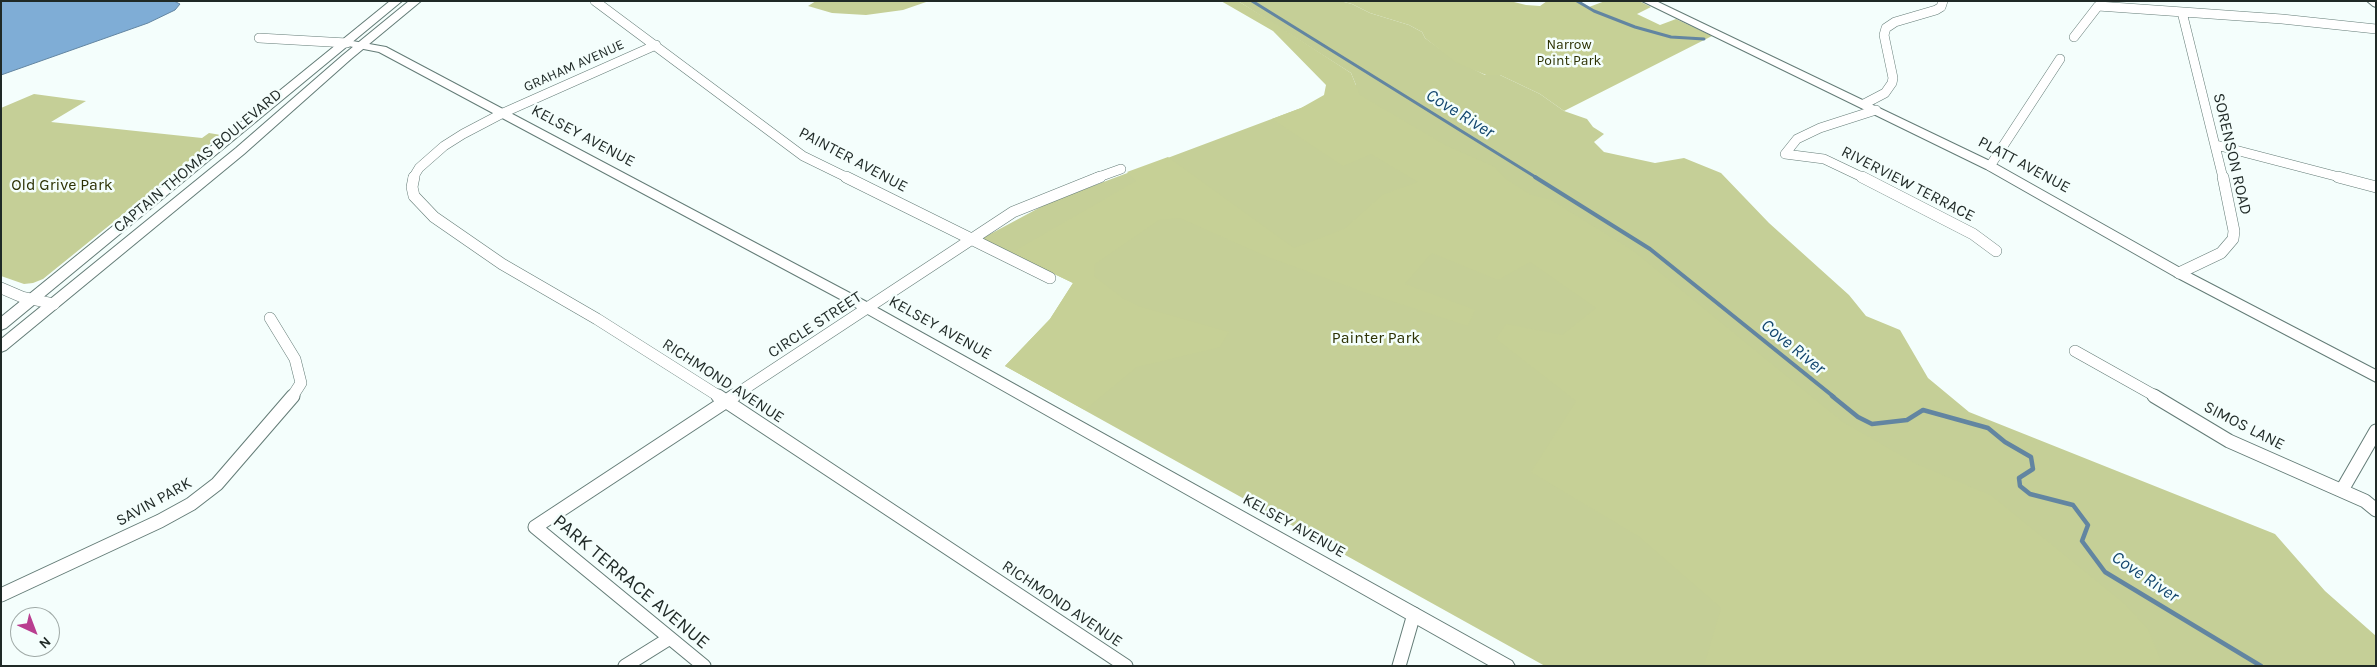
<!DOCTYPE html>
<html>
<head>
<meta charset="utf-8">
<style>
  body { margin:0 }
  #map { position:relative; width:2377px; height:667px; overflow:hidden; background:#f4fefc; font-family:Karla,sans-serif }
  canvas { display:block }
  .frame { position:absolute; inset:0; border:2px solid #1f2926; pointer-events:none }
  .north { position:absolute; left:10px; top:607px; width:50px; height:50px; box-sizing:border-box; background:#f4fefc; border:1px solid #9fa9a6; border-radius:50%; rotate:137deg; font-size:14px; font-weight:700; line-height:20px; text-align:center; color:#1f2926 }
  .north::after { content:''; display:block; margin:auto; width:18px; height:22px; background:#b93e90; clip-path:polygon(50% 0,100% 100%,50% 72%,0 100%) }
</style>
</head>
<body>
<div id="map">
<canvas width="2377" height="667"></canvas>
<div class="frame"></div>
<div class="north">N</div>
</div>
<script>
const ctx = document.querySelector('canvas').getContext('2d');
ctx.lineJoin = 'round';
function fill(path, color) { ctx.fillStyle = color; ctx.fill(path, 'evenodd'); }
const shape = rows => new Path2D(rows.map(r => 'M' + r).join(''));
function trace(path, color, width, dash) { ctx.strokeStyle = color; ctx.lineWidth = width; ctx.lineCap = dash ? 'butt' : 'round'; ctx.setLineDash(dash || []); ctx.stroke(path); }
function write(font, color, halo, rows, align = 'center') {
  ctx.font = font + ' Karla,sans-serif'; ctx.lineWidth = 5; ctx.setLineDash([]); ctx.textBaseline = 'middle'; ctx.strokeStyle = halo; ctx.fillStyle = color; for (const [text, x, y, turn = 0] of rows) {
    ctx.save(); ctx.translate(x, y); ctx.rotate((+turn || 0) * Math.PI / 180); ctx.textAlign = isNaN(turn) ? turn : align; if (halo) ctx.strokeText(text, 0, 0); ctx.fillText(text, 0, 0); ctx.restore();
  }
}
const green = shape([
  [816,1,929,1,903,10,866,15,832,13,808,6],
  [1238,1,1340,1,1352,4,1370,13,1409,25,1422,32,1425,38,1452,58,1485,75,1500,75,1540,94,1564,111,1587,119,1593,127,1604,134,1594,142,1604,152,1655,163,1684,158,1721,173,1769,223,1849,295,1866,316,1900,330,1928,378,1969,412,2275,534,2325,591,2376,636,2376,666,1545,666,1005,366,1050,319,1073,283,981,239,1050,202,1301,108,1356,85,1351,73],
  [34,94,86,101,51,122,202,138,209,133,221,135,43,279,33,283,24,284,1,276,1,108]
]);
const forest = shape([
  [1221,1,1238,1,1274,23,1351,73,1360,95,1447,146,1495,167,1506,179,1531,195,1551,200,1635,252,1843,422,1914,463,1992,496,2125,604,2148,629,2159,656,2160,666,1822,666,1818,661,1797,666,1704,666,1721,608,1638,536,1531,472,1576,401,1496,339,1506,324,1562,335,1596,308,1530,262,1498,280,1432,253,1405,284,1475,310,1468,326,1361,291,1268,257,1180,218,1159,220,1095,264,1094,276,1124,299,1138,306,1229,332,1220,347,1137,367,1085,410,1005,366,1050,319,1073,283,1011,253,1136,181,1127,172,1168,157,1294,248,1344,229,1382,195,1418,182,1371,154,1343,166,1272,119,1301,108,1324,95,1326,85,1273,31],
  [1340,1,1510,1,1526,5,1540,6,1547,1,1577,1,1589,7,1605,1,1639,1,1651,7,1637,14,1660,25,1676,19,1712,36,1564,111,1540,94,1500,75,1486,75,1455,62,1425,38,1422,32,1409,25,1370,13,1352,4]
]);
const water = shape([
  [1,1,174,1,180,4,175,10,148,23,1,75,1,1]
]);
const streamFar2 = shape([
  [1252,1,1537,178],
  [1577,1,1594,11,1635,27,1671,37,1704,39]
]);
const streamFar1 = shape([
  [1535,177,1650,249,1834,397]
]);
const stream = shape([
  [1832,396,1858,417,1872,424,1907,420,1923,410,1988,428,2005,442,2031,457,2033,469,2019,478,2020,486,2030,494,2073,505,2088,525,2082,541,2105,572,2261,666]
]);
const minorFar2 = shape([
  [595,1,803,156,848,178],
  [2182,12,2223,178],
  [2074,37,2098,6,2282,19,2376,29],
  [259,38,347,43],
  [1864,104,1885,93,1892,83,1893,78,1884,35,1886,28,1895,22,1936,10,1941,7,1943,1],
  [2216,145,2343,178],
  [1990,166,2060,59],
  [413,178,419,168,444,146,463,134,503,113,656,45],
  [1096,178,1121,169],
  [1864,178,1824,159,1785,154,1797,139,1820,128,1876,110]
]);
const minorFar1 = shape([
  [414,177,412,187,414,196,434,217,502,264,597,319,720,397],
  [846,177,1050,278],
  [1862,177,1973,234,1996,251],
  [2338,177,2376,187],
  [2179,273,2221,253,2233,239,2234,231,2223,177],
  [1,288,22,297,54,304],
  [270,318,295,359,301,383,292,397],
  [2075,351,2157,397],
  [732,397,1013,212,1100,177]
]);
const minor = shape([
  [718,396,1126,666],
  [2154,396,2229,441,2365,501,2376,510],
  [2342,490,2376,431],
  [1,595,160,521,191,504,217,484,293,396],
  [625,666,670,638],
  [704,666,535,527,734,396],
  [1399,666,1414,614]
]);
const tertiary = shape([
  [2367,1,2376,1,2376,7,2373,6,2367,1],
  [347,40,386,47,865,301,1512,661,1515,666,1490,666,855,307,379,52,343,45,343,41,347,40]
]);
const secondary = shape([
  [390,1,402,1,6,328,1,330,1,317,390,1],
  [409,1,421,1,351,59,244,154,6,350,1,352,1,339,236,148,343,55,409,1],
  [1642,1,1656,1,1994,163,2184,270,2376,370,2376,382,2174,276,1986,169,1642,1]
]);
const farParknames = [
  ["Narrow",1569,45],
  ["Point Park",1569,61]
];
const farStreetnames = [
  ["GRAHAM AVENUE",574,66,-24]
];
const streetNames = [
  ["KELSEY AVENUE",583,136,28],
  ["SORENSON ROAD",2232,154,77],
  ["PAINTER AVENUE",853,160,28],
  ["CAPTAIN THOMAS BOULEVARD",198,161,-40],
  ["PLATT AVENUE",2024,165,28],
  ["RIVERVIEW TERRACE",1908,184,27],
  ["CIRCLE STREET",815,325,-33],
  ["KELSEY AVENUE",940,328,29],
  ["RICHMOND AVENUE",723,381,33],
  ["SIMOS LANE",2244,426,27],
  ["SAVIN PARK",154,502,-29],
  ["KELSEY AVENUE",1294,526,29],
  ["RICHMOND AVENUE",1062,604,34]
];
const parkNames = [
  ["Old Grive Park",62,185],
  ["Painter Park",1376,338]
];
const waterNames = [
  ["Cove River",1460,114,32],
  ["Cove River",1793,347,39],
  ["Cove River",2145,577,34]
];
const nearStreetnames = [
  ["PARK TERRACE AVENUE",631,582,40]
];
fill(green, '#c5cf97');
fill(forest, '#c6d096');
fill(water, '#7fadd6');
trace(water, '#6285a1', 1);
trace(streamFar2, '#6285a1', 3);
trace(streamFar1, '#6285a1', 4);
trace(stream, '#6285a1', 4.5);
trace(minorFar2, '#647c77', 10);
trace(minorFar1, '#647c77', 12);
trace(minor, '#647c77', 15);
trace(tertiary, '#647c77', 2);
trace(secondary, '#647c77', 2);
trace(minorFar2, '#fff', 9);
trace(minorFar1, '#fff', 11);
trace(minor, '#fff', 13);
fill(tertiary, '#fff');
fill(secondary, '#fff');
write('14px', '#2d3204', '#f4fefc', farParknames);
write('14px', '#1f2926', '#f4fefc', farStreetnames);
write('16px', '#1f2926', '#f4fefc', streetNames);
write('16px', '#2d3204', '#f4fefc', parkNames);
write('italic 18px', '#12466e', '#f4fefc', waterNames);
write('19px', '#1f2926', '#f4fefc', nearStreetnames);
</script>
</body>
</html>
